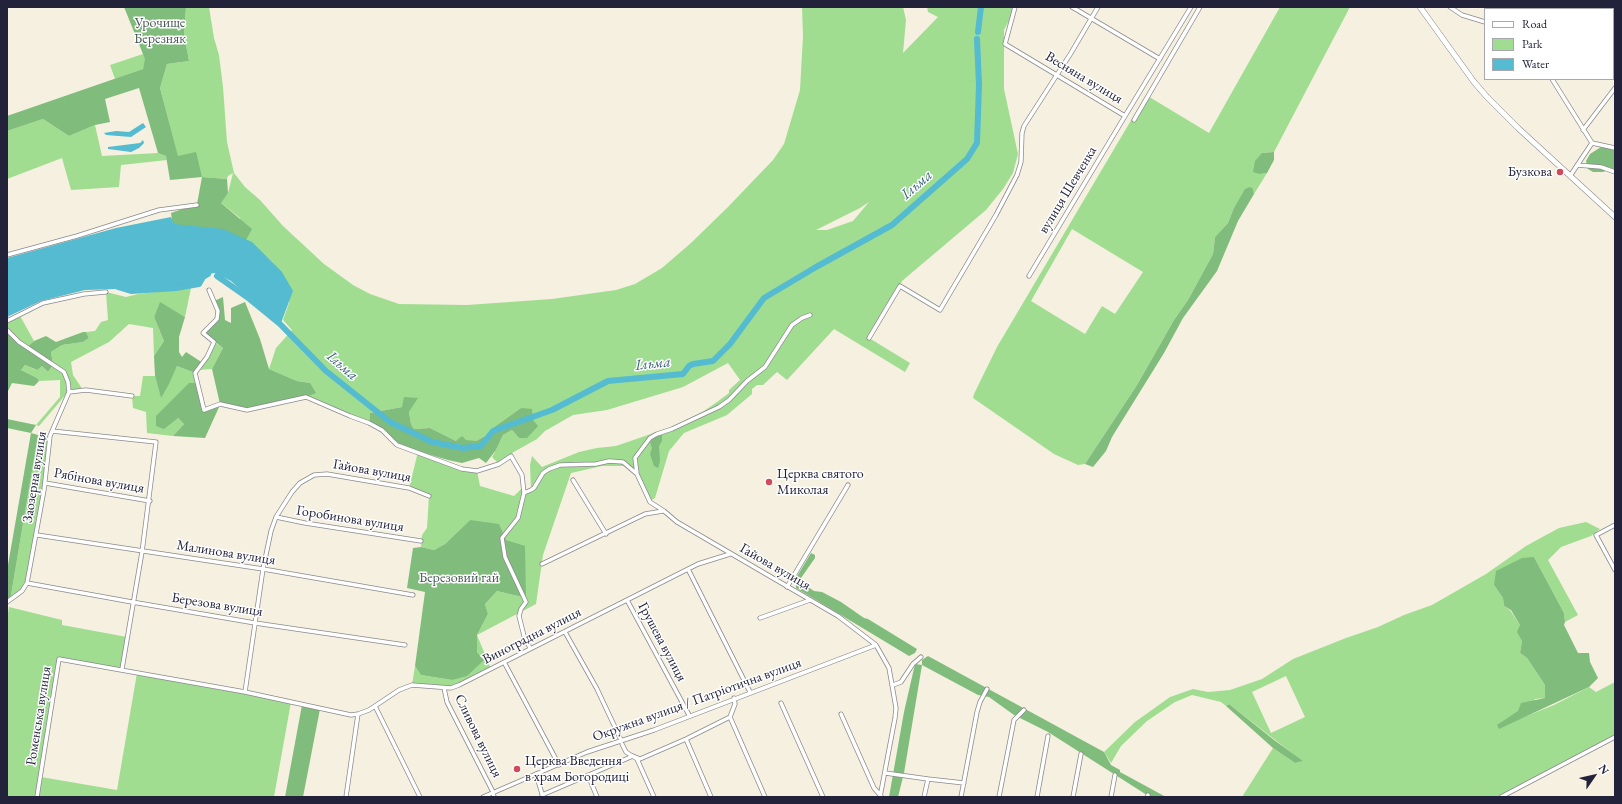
<!DOCTYPE html>
<html>
<head>
<meta charset="utf-8">
<style>
  body { margin:0 }
  #map { position:relative; width:1622px; height:804px; overflow:hidden; background:#f5f0df; font-family:"EB Garamond",serif }
  canvas { display:block }
  .frame { position:absolute; inset:0; border:8px solid #22223b; pointer-events:none }
  .legend { position:absolute; left:1484px; top:8px; width:130px; height:72px; box-sizing:border-box; background:#fff; border:1px solid #a7a7b1; margin:0; padding:5px 7px; list-style:none; font-size:12px; color:#22223b }
  .legend li { display:flex; align-items:center; gap:8px; height:20px }
  .legend b { width:20px; border:1px solid #a7a7b1 }
  .north { position:absolute; left:1574px; top:756px; width:40px; height:40px; -webkit-text-stroke:3px #fff; paint-order:stroke; rotate:56deg; font-size:11px; font-weight:700; line-height:16px; text-align:center; color:#22223b }
  .north::after { content:''; display:block; margin:auto; width:14px; height:18px; background:#22223b; clip-path:polygon(50% 0,100% 100%,50% 72%,0 100%) }
</style>
</head>
<body>
<div id="map">
<canvas width="1622" height="804"></canvas>
<div class="frame"></div>
<ul class="legend">
<li><b style="height:5px;background:#fff"></b>Road</li>
<li><b style="height:11px;background:#a0dd91"></b>Park</li>
<li><b style="height:11px;background:#54bbd1"></b>Water</li>
</ul>
<div class="north">N</div>
</div>
<script>
const ctx = document.querySelector('canvas').getContext('2d');
ctx.lineJoin = 'round';
function fill(path, color) { ctx.fillStyle = color; ctx.fill(path, 'evenodd'); }
const shape = rows => new Path2D(rows.map(r => 'M' + r).join(''));
function trace(path, color, width, dash) { ctx.strokeStyle = color; ctx.lineWidth = width; ctx.lineCap = dash ? 'butt' : 'round'; ctx.setLineDash(dash || []); ctx.stroke(path); }
function write(font, color, halo, rows, align = 'center') {
  ctx.font = font + ' "EB Garamond",serif'; ctx.lineWidth = 3; ctx.setLineDash([]); ctx.textBaseline = 'middle'; ctx.strokeStyle = halo; ctx.fillStyle = color; for (const [text, x, y, turn = 0] of rows) {
    ctx.save(); ctx.translate(x, y); ctx.rotate((+turn || 0) * Math.PI / 180); ctx.textAlign = isNaN(turn) ? turn : align; if (halo) ctx.strokeText(text, 0, 0); ctx.fillText(text, 0, 0); ctx.restore();
  }
}
const green = shape([
  [186,7,209,7,214,38,219,55,223,87,227,142,234,173,245,187,260,200,283,226,324,264,353,285,370,294,399,304,467,305,552,299,616,290,635,284,662,268,691,243,728,207,773,160,784,144,800,90,803,36,802,7,903,7,906,20,903,53,938,17,928,12,927,7,1012,7,1012,15,1004,30,1004,89,1018,154,1013,173,1003,189,986,210,902,281,869,338,910,363,905,372,834,329,787,380,777,372,763,385,757,385,752,389,752,394,727,415,684,433,669,451,655,498,648,502,635,475,624,466,602,466,571,473,543,555,536,604,477,635,491,669,451,688,412,685,415,666,421,675,452,680,484,659,477,652,477,635,488,614,485,604,497,591,526,598,506,540,470,520,445,544,434,550,421,547,422,535,427,528,429,496,409,488,418,452,445,464,477,471,480,486,514,496,523,487,524,493,531,490,530,465,532,456,542,467,579,452,597,448,616,446,674,426,704,411,717,402,729,393,729,390,740,380,728,363,683,387,607,410,573,415,545,431,537,439,512,453,511,456,499,464,492,457,496,450,503,435,512,430,519,438,521,408,494,427,487,435,476,441,456,441,430,428,414,429,411,424,409,412,417,398,402,407,370,413,369,423,306,397,310,383,297,381,269,369,276,348,292,330,283,320,289,303,290,293,271,261,246,240,240,218,220,202,228,193,233,173,228,176,227,179,202,177,178,157,160,88,167,64,189,61,184,34],
  [869,202,853,221,827,230,816,230,860,208],
  [1280,7,1350,7,1274,152,1262,153,1260,174,1267,173,1254,194,1253,189,1233,210,1228,223,1215,237,1213,254,1188,300,1174,320,1137,385,1085,464,1078,465,1054,454,973,398,974,394,997,347,1146,95,1209,133],
  [1072,229,1143,272,1115,314,1102,306,1085,334,1031,301],
  [143,54,146,59,143,69,115,79,110,65],
  [43,119,69,136,95,125,102,156,158,153,166,156,167,160,121,165,119,187,71,190,62,158,7,179,7,131],
  [191,288,185,317,160,303,154,317,164,341,154,356,153,328,129,324,109,342,71,362,73,375,83,390,68,392,39,426,36,425,60,397,60,380,39,381,37,378,21,370,25,365,36,370,42,366,48,372,53,365,51,352,62,345,83,342,89,338,86,332,95,331,101,322,108,320,106,292,126,297,138,294],
  [19,314,34,341,27,347,7,330,7,321],
  [214,342,223,348,212,369,198,370],
  [177,366,195,373,197,383,173,420,178,418,184,424,173,436,147,433,146,412,133,408,132,396,140,396,143,376,155,376,161,397],
  [38,435,50,436,44,490,27,583,22,591,10,601],
  [1586,522,1600,529,1591,536,1561,547,1548,560,1578,615,1565,622,1564,613,1534,557,1494,585,1503,598,1504,606,1510,610,1520,625,1522,641,1520,653,1527,658,1545,685,1545,698,1535,699,1519,719,1554,705,1589,687,1596,692,1615,682,1615,735,1497,797,1242,797,1273,748,1295,763,1302,761,1229,704,1226,706,1221,702,1192,695,1175,702,1147,721,1121,746,1111,763,1104,752,1135,722,1170,697,1193,689,1208,692,1230,690,1262,679,1293,659,1346,638,1378,627,1404,615,1432,605,1486,574,1526,546,1559,528],
  [1286,676,1305,717,1271,733,1252,692],
  [9,607,62,620,62,625,127,637,122,669,59,659,41,777,117,790,137,673,291,702,274,797,7,797,7,620]
]);
const forest = shape([
  [124,7,186,7,184,34,189,61,167,64,160,88,178,156,196,152,202,177,227,179,228,193,221,203,252,229,246,240,173,226,171,213,197,204,202,177,170,180,166,156,158,153,139,88,105,99,110,122,95,125,69,136,43,119,7,131,7,116,143,69,145,59],
  [1601,147,1615,150,1615,170,1611,169,1603,172,1593,172,1588,169,1586,161,1590,154],
  [1274,152,1274,160,1267,173,1260,174,1253,172,1255,161,1262,153],
  [1250,187,1253,189,1254,194,1238,221,1217,271,1183,318,1164,353,1112,437,1106,451,1093,467,1085,464,1137,385,1174,320,1188,300,1213,254,1215,237,1228,223,1233,210,1245,189],
  [223,297,225,320,231,323,231,308,245,302,260,339,269,369,297,381,310,383,316,393,306,397,247,410,220,405,205,438,173,436,184,424,178,418,164,429,156,426,156,416,189,383,197,383,204,409,220,404,212,369,223,348,203,333,217,319,218,311,214,301],
  [160,302,185,317,179,337,179,352,182,357,186,352,203,363,195,373,177,366,169,384,161,398,155,376,154,356,164,341,154,317],
  [7,330,27,347,34,341,46,336,56,342,83,332,86,332,89,338,83,342,62,345,51,352,53,365,48,372,42,366,37,370,25,365,21,370,37,378,39,381,34,386,12,383,7,393],
  [404,397,418,398,409,412,411,424,414,429,430,428,456,441,462,436,466,440,476,441,487,435,494,427,521,408,532,409,533,420,538,426,527,438,519,438,512,430,503,435,496,450,486,463,479,458,462,463,448,460,397,445,369,423,370,413,402,407],
  [7,419,36,425,31,433,38,435,10,601,7,602,7,565,8,565,31,433,7,428],
  [657,435,662,435,662,441,659,446,660,461,658,468,654,466,650,454,652,448,650,442],
  [470,520,499,524,506,540,525,546,526,598,497,591,485,604,488,614,477,635,477,652,484,660,467,676,452,680,421,675,415,666,425,592,407,588,413,548,421,547,434,550,445,544],
  [811,553,815,555,815,558,801,578,802,583,814,591,822,592,841,602,864,618,868,619,917,649,915,653,909,656,796,588,796,578],
  [1534,557,1564,613,1565,622,1564,625,1578,653,1589,653,1590,662,1598,678,1589,687,1499,729,1497,725,1518,711,1521,703,1545,698,1545,685,1527,658,1520,653,1522,641,1517,632,1520,625,1511,610,1504,606,1503,598,1494,585,1496,571,1522,558],
  [928,656,1104,752,1111,765,1120,770,1120,772,1166,797,1150,797,1048,732,1014,715,989,697,978,695,922,665,904,773,898,797,889,797,904,712,915,664,922,665,922,660],
  [1229,704,1274,740,1303,761,1295,763,1273,748,1226,706],
  [302,705,320,709,303,797,285,797]
]);
const water = shape([
  [143,123,146,127,131,137,106,135,104,133,116,131,129,132],
  [143,140,144,143,139,148,131,152,108,149,108,147,140,143],
  [171,217,174,224,223,229,252,242,282,272,293,291,281,323,259,306,231,281,215,273,202,275,202,282,181,287,85,290,41,301,7,317,7,258,116,228]
]);
const river = shape([
  [978,32,981,7],
  [217,276,247,297,280,324,326,371,390,422,432,442,463,448,481,446,493,431,552,410,608,381,683,374,689,366,693,364,713,361,730,344,764,298,816,267,892,225,967,159,977,143,979,85,977,39],
  [118,287,131,291,176,288,199,284,203,277,208,274]
]);
const street = shape([
  [1015,7,1005,44,1125,116,1191,7],
  [1072,7,1160,59],
  [1450,7,1462,15,1485,22],
  [1569,9,1572,7],
  [1552,79,1592,143,1615,148],
  [1134,120,1200,7],
  [1583,130,1615,88],
  [1577,165,1601,167,1615,172],
  [1570,176,1592,143],
  [7,255,77,236,159,210,197,205],
  [1029,276,1125,116],
  [209,290,218,311,217,319,203,333,214,342,207,357,195,373,204,410,220,404,247,410,306,397,350,416,369,423,382,430,397,445,462,469,477,471,499,464,511,456,522,475,524,493,531,490,534,488,543,473,549,469,560,465,596,464,609,461,623,462,637,474],
  [810,315,802,318,792,325,765,367,747,381,729,400,719,407,672,429,657,434,650,438,635,458,637,474,650,502,664,511,677,522,838,616,876,645,889,668,896,708,895,718,880,797],
  [7,321,43,303,84,294,106,292],
  [7,330,19,342,64,372,68,382,69,392,50,436,44,490,27,583,22,591,7,602],
  [869,338,900,286,940,310,996,215,1017,175,1021,162,1022,133,1024,126,1071,53,1098,7],
  [69,392,86,390,132,396],
  [52,431,156,442,142,552,122,669],
  [573,480,606,534],
  [45,483,150,501],
  [524,493,518,518,502,538,505,557,526,602,521,609,519,616,524,636,530,648],
  [276,517,305,523,421,541],
  [1615,525,1596,535,1615,570],
  [37,535,263,569,413,595],
  [542,564,645,514,663,511],
  [688,569,750,692],
  [27,583,132,602,255,623,405,645],
  [787,587,848,485],
  [627,600,689,715],
  [760,618,810,600],
  [565,632,597,689,621,740],
  [504,662,559,765],
  [893,685,901,682,913,664,921,657],
  [444,688,447,702,493,792,494,797],
  [245,692,263,569,271,531,276,517,292,492,300,483,314,475,327,474,409,488,429,496],
  [734,698,735,704,730,717,765,797],
  [781,703,823,797],
  [375,706,420,797],
  [841,714,874,788,881,796],
  [686,739,711,797],
  [622,744,626,752,637,759,654,797],
  [885,773,928,779,964,783],
  [536,774,543,797],
  [588,775,597,797],
  [542,795,633,756,640,759,686,739,730,717],
  [37,797,59,659,245,692,351,715,358,714,369,710,399,690,412,685,451,688,459,685,698,564,730,554],
  [346,797,358,714],
  [483,797,587,752,654,730,876,645],
  [924,797,928,779],
  [961,797,977,712,980,702,987,689],
  [999,797,1014,720,1024,710],
  [1037,797,1048,736],
  [1073,797,1081,754],
  [1111,797,1115,775],
  [1147,797,1148,795],
  [1501,797,1615,737]
]);
const secondary = shape([
  [1420,7,1474,82,1487,97,1518,128,1615,217]
]);
const markers = [
  [1560,172,4,"#d1495b"],
  [769,482,4,"#d1495b"],
  [517,769,4,"#d1495b"]
];
const parkNames = [
  ["Урочище",160,23],
  ["Березняк",160,39],
  ["Березовий гай",459,578]
];
const streetNames = [
  ["Весняна вулиця",1084,78,31],
  ["вулиця Шевченка",1068,190,-59],
  ["Гайова вулиця",372,471,10],
  ["Заозерна вулиця",35,477,-81],
  ["Рябінова вулиця",99,481,10],
  ["Горобинова вулиця",350,519,9],
  ["Малинова вулиця",226,553,9],
  ["Гайова вулиця",775,567,30],
  ["Березова вулиця",217,605,9],
  ["Виноградна вулиця",532,636,-27],
  ["Грушева вулиця",662,642,62],
  ["Окружна вулиця / Патріотична вулиця",697,700,-20],
  ["Роменська вулиця",39,716,-81],
  ["Сливова вулиця",478,736,64]
];
const poiNames = [
  ["Бузкова",1552,172,"right"],
  ["Церква святого",777,474],
  ["Миколая",777,490],
  ["Церква Введення",525,761],
  ["в храм Богородиці",525,777]
];
const waterNames = [
  ["Ільма",917,185,-41],
  ["Ільма",653,364,-6],
  ["Ільма",342,366,41]
];
fill(green, '#a0dd91');
fill(forest, '#80bc7b');
fill(water, '#54bbd1');
trace(river, '#54bbd1', 6);
trace(street, '#8c898d', 5);
trace(secondary, '#8c898d', 6);
trace(street, '#fff', 3.5);
trace(secondary, '#fff', 5);
for (const [x, y, r, color] of markers) { const dot = new Path2D(); dot.arc(x, y, r, 0, 2 * Math.PI); ctx.fillStyle = color; ctx.fill(dot); trace(dot, '#fff', 1.5); }
write('14px', '#485a55', '#fff', parkNames);
write('14px', '#22223b', '#fff', streetNames);
write('14px', '#22223b', '#fff', poiNames, 'left');
write('italic 15px', '#365f77', '#fff', waterNames);
</script>
</body>
</html>
